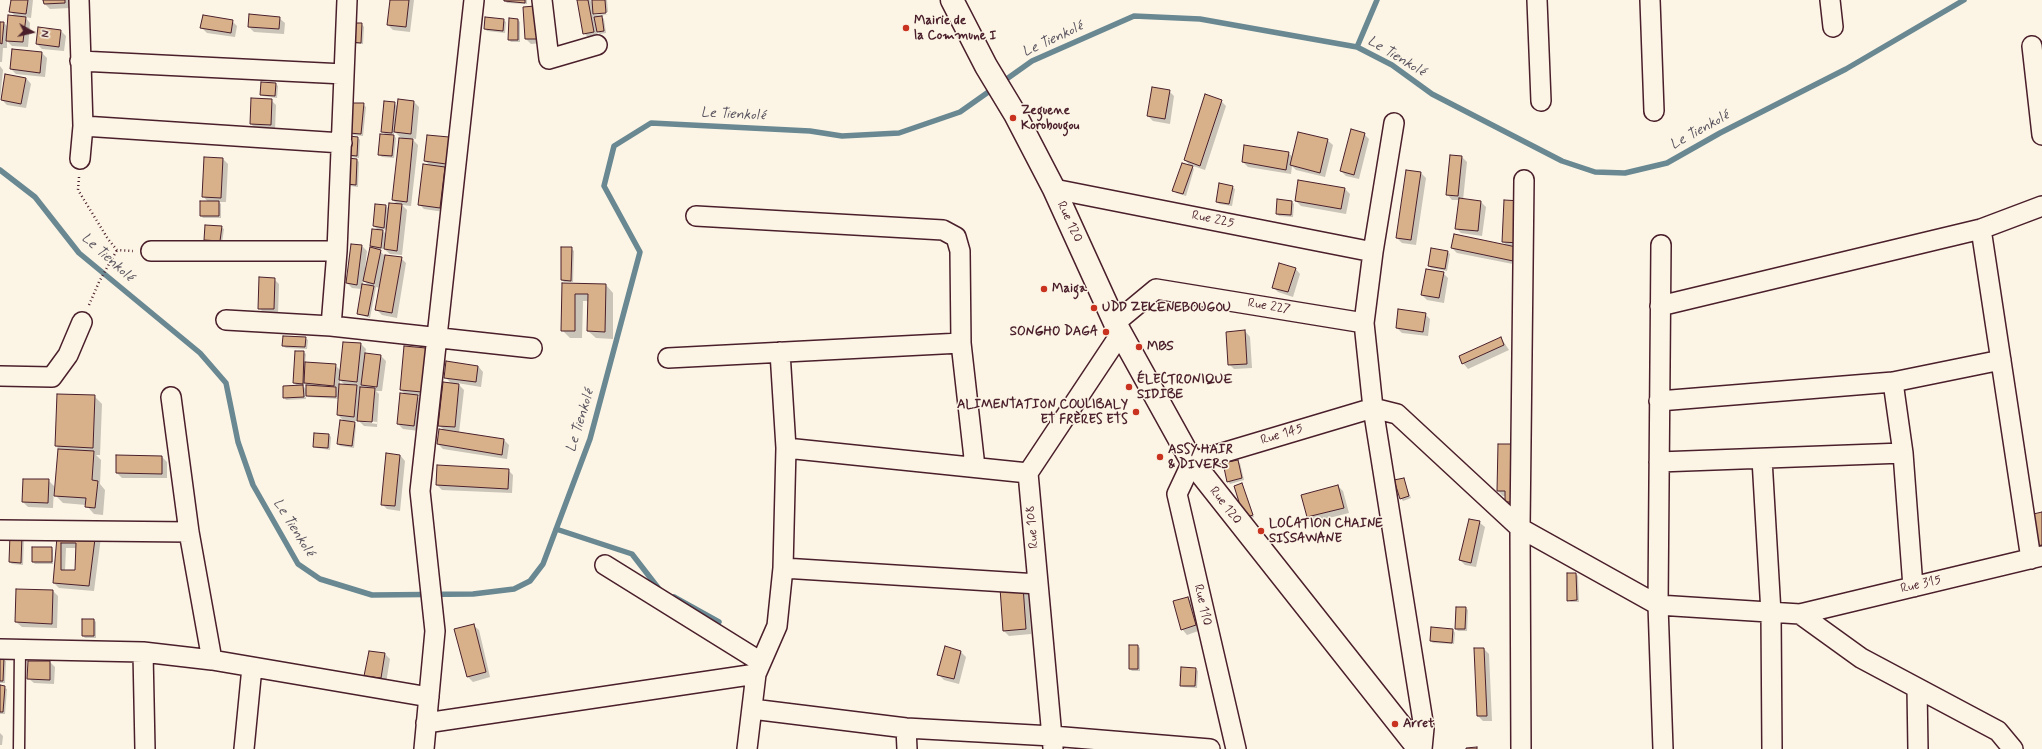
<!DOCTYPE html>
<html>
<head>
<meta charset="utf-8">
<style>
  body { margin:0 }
  #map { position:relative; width:2042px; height:749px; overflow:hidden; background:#fcf5e5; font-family:Mynerve,sans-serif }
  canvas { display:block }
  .north { position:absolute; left:12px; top:12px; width:40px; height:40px; -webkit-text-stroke:3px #fcf5e5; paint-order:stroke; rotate:98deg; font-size:11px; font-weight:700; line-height:16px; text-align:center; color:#4a1f2b }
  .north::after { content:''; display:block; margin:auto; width:14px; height:18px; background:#4a1f2b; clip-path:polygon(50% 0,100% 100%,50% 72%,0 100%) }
</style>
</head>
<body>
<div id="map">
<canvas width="2042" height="749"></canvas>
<div class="north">N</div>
</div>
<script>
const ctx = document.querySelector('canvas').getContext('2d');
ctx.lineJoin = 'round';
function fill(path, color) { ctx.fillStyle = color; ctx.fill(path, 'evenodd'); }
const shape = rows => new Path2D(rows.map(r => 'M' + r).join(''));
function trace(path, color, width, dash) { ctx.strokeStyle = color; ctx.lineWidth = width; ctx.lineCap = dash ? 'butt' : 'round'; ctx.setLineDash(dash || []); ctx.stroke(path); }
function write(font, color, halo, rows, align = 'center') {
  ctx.font = font + ' Mynerve,sans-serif'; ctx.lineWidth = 3; ctx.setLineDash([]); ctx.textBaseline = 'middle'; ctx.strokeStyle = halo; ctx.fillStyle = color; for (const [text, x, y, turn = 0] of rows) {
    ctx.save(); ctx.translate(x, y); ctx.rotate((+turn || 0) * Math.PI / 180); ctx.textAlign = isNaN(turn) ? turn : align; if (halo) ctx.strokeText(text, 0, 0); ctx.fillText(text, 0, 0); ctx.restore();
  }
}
const shadow = shape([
  [12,0,33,0,31,18,25,17,30,23,28,47,12,46,7,41,7,48,3,48,2,62,0,62,0,23,4,23,8,27,16,17,10,11],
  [44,0,69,0,70,8,50,9,45,4],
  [391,0,414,0,410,32,393,30,388,25],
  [505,0,527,0,527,4,507,3],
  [578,0,590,0,593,3,593,0,607,0,608,12,594,13,594,15,608,14,601,16,604,19,606,33,600,34,597,31,598,37,589,38,584,33],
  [524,8,542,43,531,44,526,39],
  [279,18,285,23,284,34,254,32,249,27],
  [486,19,503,20,506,22,505,33,487,31,485,29],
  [510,19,518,20,520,22,520,42,511,42,509,40],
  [232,21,237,26,235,37,207,33,202,28],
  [354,24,362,24,364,27,363,44,355,44],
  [61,31,66,36,64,51,42,49,37,44],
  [42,53,47,58,45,77,16,74,11,69],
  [0,66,3,70,0,100],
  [26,78,31,84,26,108,7,105,2,100],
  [276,84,278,86,277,98,263,96,261,94],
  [1169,91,1174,96,1170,124,1153,121,1148,116],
  [271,100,276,105,275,130,256,129,251,124],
  [399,100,414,102,419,107,416,139,411,138,418,145,411,206,402,205,407,210,402,255,390,254,383,248,383,249,378,249,385,256,401,258,406,263,397,318,382,315,377,310,380,288,376,287,370,318,358,314,362,289,352,288,347,283,362,246,367,251,365,269,366,270,375,250,371,246,378,230,374,226,386,206,389,209,398,205,393,200,402,139,394,131,394,134,392,134,396,138,394,158,382,157,379,154,386,135,382,131,394,103,398,107],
  [381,229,387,230,386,234],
  [363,280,369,286,363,285],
  [1221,101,1226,106,1205,170,1190,165,1194,169,1186,196,1176,193,1174,190,1191,167,1185,160],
  [363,104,366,107,363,136,353,135,350,133],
  [1364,134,1369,139,1359,179,1346,176,1341,171],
  [358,138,360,140,359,158,351,157,348,155],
  [449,138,454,143,451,168,444,167,450,173,444,212,424,209,419,204,431,166,425,161],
  [1327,140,1333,145,1325,177,1296,170,1292,166,1291,174,1248,167,1243,162,1245,146,1288,153,1293,157],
  [1451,156,1462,157,1467,162,1463,200,1481,202,1486,207,1482,236,1461,233,1456,228,1460,200,1452,200,1447,194],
  [223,159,228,164,226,202,219,202,221,204,221,218,203,218,201,216,208,202,203,196],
  [357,160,359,162,358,187,350,186,348,184],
  [1407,171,1421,173,1426,178,1416,245,1402,243,1397,238],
  [1232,187,1235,189,1232,206,1219,204,1217,201],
  [1345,189,1350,194,1346,214,1301,206,1296,201],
  [1505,201,1523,266,1457,253,1452,248,1508,246,1503,242],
  [1292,202,1294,204,1293,217,1279,216,1277,214],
  [221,227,224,229,222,243,208,242,206,240],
  [571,248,574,251,573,282,564,282,562,280],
  [1432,249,1448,252,1450,254,1447,271,1431,268,1429,266],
  [1295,268,1300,274,1293,297,1278,292,1273,287],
  [1443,273,1448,278,1444,303,1427,300,1422,295],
  [274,279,279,284,278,314,264,313,259,308],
  [563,284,606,285,613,293,613,339,596,338,588,331,589,301,583,301,582,338,570,338,562,330],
  [1425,314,1430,319,1428,336,1402,333,1397,328],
  [1245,331,1250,337,1252,368,1234,369,1229,364],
  [305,338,308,340,307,349,286,348,283,346],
  [1501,338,1509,350,1468,369,1463,363,1460,356],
  [361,344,366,349,365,354,381,356,386,361,382,391,376,391,379,394,377,427,364,426,359,421,352,421,356,425,354,448,340,446,338,444,345,422,338,415,339,399,309,397,305,394,306,399,286,400,284,397,298,387,294,383,303,352,306,354,305,363,335,365,341,371],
  [340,380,345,385,340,385],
  [305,382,307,385,307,390,302,385,304,385],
  [362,420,377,422,377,424,362,422],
  [426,349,431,354,427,397,417,396,422,401,419,431,403,429,398,424,400,394,406,395,401,390],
  [478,366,483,372,481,387,457,383,464,390,459,433,504,440,509,445,507,459,443,449,438,444,445,431,439,425,452,384,445,377],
  [94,396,102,404,100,455,96,455,101,460,100,484,105,490,103,515,94,514,86,505,63,503,55,495,59,449,56,446],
  [329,435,331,437,330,450,317,448,314,446],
  [1499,445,1520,512,1506,501,1506,496,1503,496,1498,491],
  [400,455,405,461,400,511,387,509,382,504],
  [162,457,167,462,167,478,122,478,117,473],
  [1237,461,1240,463,1244,480,1230,484,1228,481],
  [508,470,513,475,512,493,442,490,437,485],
  [1403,479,1411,498,1403,501,1401,498],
  [48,480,54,486,53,508,28,507,23,502],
  [1242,484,1254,517,1247,519],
  [1338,486,1343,491,1349,513,1313,522,1308,517,1303,495],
  [1479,522,1485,527,1476,567,1465,565,1460,560],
  [11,536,24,538,23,565,12,564,10,562],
  [101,537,94,591,59,588,54,583,58,538],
  [66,548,77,548,76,571,65,571],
  [51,548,53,550,53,564,35,564,33,562],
  [1576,574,1578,576,1579,602,1571,602,1568,600],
  [1001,588,1028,592,1031,634,1009,636,1004,631],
  [17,590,53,591,58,596,57,628,22,627,16,622],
  [1188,598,1193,603,1201,630,1187,635,1182,629],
  [1466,608,1468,610,1467,631,1458,631,1456,629],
  [83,620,94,620,96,622,96,638,85,638,83,636],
  [473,625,479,630,490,677,473,682,468,677],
  [1453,630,1455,633,1454,644,1433,643,1431,641],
  [1138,646,1140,648,1140,671,1132,671,1130,669],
  [1484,649,1489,654,1492,721,1483,721,1478,716],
  [961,652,966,657,959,684,944,680,939,675],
  [385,654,390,659,386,683,371,680,366,675],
  [0,658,6,661,5,683,0,683],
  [50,662,55,667,54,684,34,683,28,678],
  [1196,669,1198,671,1197,688,1183,687,1181,685],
  [0,686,7,689,5,714,0,714],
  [0,733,3,736,2,745,0,745]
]);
const stream = shape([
  [1357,47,1377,0],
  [1001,83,1032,61,1134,16,1200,19,1357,47,1392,65,1432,94,1562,161,1595,172,1625,173,1667,163,1720,133,1846,69,1964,0],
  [0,170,35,197,79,253,200,353,226,383,238,442,253,485,298,564,320,579,372,595,473,594,514,589,530,581,543,564,590,439,640,252,604,186,614,146,651,123,810,131,842,136,899,133,960,112,994,88],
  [556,529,632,554,659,589],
  [674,597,719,622]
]);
const building = shape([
  [11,0,28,0,26,14,9,12,11,0],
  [43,0,65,0,65,3,44,4,43,0],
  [390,0,409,0,406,27,387,25,390,0],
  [504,0,525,0,525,3,504,1,504,0],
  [577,0,588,0,594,32,583,34,577,0],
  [592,0,605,0,606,13,593,14,592,0],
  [535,6,537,39,525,39,523,7,535,6],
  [249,14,280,17,279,29,248,27,249,14],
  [8,15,26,17,23,42,6,41,8,15],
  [203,15,233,20,231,33,200,28,203,15],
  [602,16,604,31,597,32,594,17,602,16],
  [485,17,504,19,503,31,484,29,485,17],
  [509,18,518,19,518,40,508,40,509,18],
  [0,22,4,22,2,44,0,43,0,22],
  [353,23,362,23,361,43,351,42,353,23],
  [38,27,61,30,59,47,36,44,38,27],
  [12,49,42,52,40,73,10,69,12,49],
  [5,74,26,78,21,104,1,100,5,74],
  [261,82,276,83,275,96,260,95,261,82],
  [1152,87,1170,90,1165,119,1147,116,1152,87],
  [1205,94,1222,100,1200,166,1184,160,1205,94],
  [251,98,272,99,271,125,250,124,251,98],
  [398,99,414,101,411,134,394,132,398,99],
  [384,101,395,102,392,133,381,132,384,101],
  [352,103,364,103,361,134,349,133,352,103],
  [1351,129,1365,133,1354,175,1340,171,1351,129],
  [1298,132,1328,139,1320,173,1290,165,1298,132],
  [380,134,394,135,392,156,378,155,380,134],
  [427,135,449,137,446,164,424,161,427,135],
  [349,136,358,137,357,156,347,155,349,136],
  [399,138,413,139,407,202,392,200,399,138],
  [1244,145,1289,152,1286,170,1242,162,1244,145],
  [1450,155,1462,156,1458,196,1446,195,1450,155],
  [204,157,223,158,221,198,202,197,204,157],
  [348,158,357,159,356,185,347,184,348,158],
  [1182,163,1193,166,1183,194,1172,191,1182,163],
  [423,164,445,167,440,208,418,205,423,164],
  [1406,170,1421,172,1411,240,1396,238,1406,170],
  [1298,180,1345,188,1341,209,1295,201,1298,180],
  [1219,183,1233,186,1229,204,1216,202,1219,183],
  [1459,198,1481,201,1478,231,1455,229,1459,198],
  [1277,199,1292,201,1291,215,1276,214,1277,199],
  [1504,200,1522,201,1520,243,1502,242,1504,200],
  [200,201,219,201,219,216,200,216,200,201],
  [389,203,402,204,397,251,384,249,389,203],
  [375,204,386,205,384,228,373,226,375,204],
  [205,225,222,226,220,241,204,240,205,225],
  [372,229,383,230,381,248,370,246,372,229],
  [1454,234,1521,248,1518,262,1451,248,1454,234],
  [351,244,362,245,357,285,346,283,351,244],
  [370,247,381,250,374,284,363,281,370,247],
  [561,247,572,247,571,281,561,280,561,247],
  [1431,248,1448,251,1445,269,1428,266,1431,248],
  [385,255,402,257,392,313,375,310,385,255],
  [1279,263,1296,268,1288,292,1272,288,1279,263],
  [1426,269,1444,272,1439,298,1421,295,1426,269],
  [259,277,275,278,274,309,258,309,259,277],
  [562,283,606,284,605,332,587,331,588,294,575,294,575,331,561,331,562,283],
  [362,284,374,286,368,316,357,314,362,284],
  [1398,309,1426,313,1423,332,1396,328,1398,309],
  [1245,330,1247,364,1228,365,1226,332,1245,330],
  [283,336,306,337,305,347,282,346,283,336],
  [1501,337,1504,345,1462,364,1459,356,1501,337],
  [343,342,361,343,357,382,339,380,343,342],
  [404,346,426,348,422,392,400,390,404,346],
  [295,351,304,351,303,384,293,383,295,351],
  [365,353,381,355,377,387,361,385,365,353],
  [446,361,478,366,476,382,444,378,446,361],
  [305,362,336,364,334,386,304,383,305,362],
  [443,382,459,384,455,427,438,426,443,382],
  [339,384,357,385,354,417,337,415,339,384],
  [303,385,304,397,283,398,283,386,303,385],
  [306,385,336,387,336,397,306,396,306,385],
  [360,387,375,388,372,422,357,421,360,387],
  [400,393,418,395,414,426,397,424,400,393],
  [57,394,95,395,93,448,55,446,57,394],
  [340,420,355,422,352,446,337,444,340,420],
  [439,429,504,439,502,455,437,444,439,429],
  [314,433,329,434,328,448,313,447,314,433],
  [1498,444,1516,444,1513,502,1505,502,1505,491,1497,491,1498,444],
  [58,449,94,451,92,480,98,481,95,508,85,507,86,498,54,496,58,449],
  [386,453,400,455,395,506,381,505,386,453],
  [116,455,162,456,162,474,116,473,116,455],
  [1238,460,1242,478,1227,482,1223,463,1238,460],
  [437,465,509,469,508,489,436,485,437,465],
  [1404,478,1409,496,1400,499,1394,480,1404,478],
  [23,479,49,479,48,503,22,502,23,479],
  [1242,483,1253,515,1244,518,1234,486,1242,483],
  [1338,485,1344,508,1307,517,1301,495,1338,485],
  [2042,512,2042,545,2036,546,2029,515,2042,512],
  [1469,519,1480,521,1471,563,1459,560,1469,519],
  [96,531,89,586,53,583,57,537,96,531],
  [61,543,76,543,75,570,61,570,61,543],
  [10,535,22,535,21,563,9,562,10,535],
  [32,547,52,547,52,562,32,562,32,547],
  [1567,573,1576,573,1577,600,1567,601,1567,573],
  [1023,586,1026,629,1003,631,1000,588,1023,586],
  [16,589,53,590,52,624,15,622,16,589],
  [1188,597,1196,625,1181,630,1173,601,1188,597],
  [1456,607,1466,607,1465,629,1455,629,1456,607],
  [82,619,94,619,94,636,82,636,82,619],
  [474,624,486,672,467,677,454,629,474,624],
  [1431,627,1453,629,1452,643,1430,641,1431,627],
  [1129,645,1138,645,1138,669,1129,669,1129,645],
  [945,646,961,651,954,679,937,675,945,646],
  [1474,648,1484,648,1487,716,1477,716,1474,648],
  [369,651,385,653,381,678,364,676,369,651],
  [0,657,4,657,3,681,0,681,0,657],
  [28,661,50,661,50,680,27,679,28,661],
  [1181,667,1196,668,1195,686,1180,686,1181,667],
  [0,685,5,686,3,712,0,712,0,685],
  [1477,747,1477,749,1466,749,1466,748,1477,747]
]);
const path = shape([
  [79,177,78,190,108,239,117,250,133,251],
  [89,305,99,282,117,250]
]);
const lane = shape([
  [19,749,20,650]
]);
const street = shape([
  [79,0,83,126,80,159],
  [542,0,549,59,597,45],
  [1537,0,1541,101],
  [1650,0,1654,111],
  [1830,0,1833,27],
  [2032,46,2042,135],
  [80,61,344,74],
  [1394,123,1373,252,1364,323,1373,408,1397,414,1520,528,1658,605,1800,614,1861,658,1998,731,2013,749],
  [83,126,342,143],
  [1054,189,1373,252],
  [696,216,943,230,956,237,960,251,961,343,975,467],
  [1981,229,2031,559],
  [1661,245,1658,605,1663,749],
  [151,251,337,251],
  [1660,306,1981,229,2042,206],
  [226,320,331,326,532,348],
  [1115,323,1156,289,1364,323],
  [331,326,337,251,347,0],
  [668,358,961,343],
  [0,376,52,377,68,355,82,322],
  [1893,382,1903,453,1913,587],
  [171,397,189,532,212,660],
  [1659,401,1893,382,2001,360],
  [786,448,1028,473],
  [1762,459,1771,613,1772,749],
  [1659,462,1903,453],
  [0,530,189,532],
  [605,565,761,662],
  [783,568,1038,584],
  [1800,614,2042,556],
  [0,649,143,652,212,660,429,697],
  [143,652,145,749],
  [1917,688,1918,749],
  [752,709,906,728,1052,736,1210,749],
  [426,723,756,674],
  [906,728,907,749],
  [1053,748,1028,473,1121,333],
  [244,749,252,667],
  [424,749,435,631,420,491,474,0],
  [747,749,756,674,777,626,783,568,786,448,780,352],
  [1236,749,1177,494,1192,462,1373,408,1424,728,1422,749],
  [1521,749,1520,528,1524,180]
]);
const secondary = shape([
  [952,0,986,66,1015,114,1054,189,1115,323,1192,462,1419,749]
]);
const markers = [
  [906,28,4,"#c8321e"],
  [1013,118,4,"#c8321e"],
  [1044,289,4,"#c8321e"],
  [1094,308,4,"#c8321e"],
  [1106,332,4,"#c8321e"],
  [1139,347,4,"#c8321e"],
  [1129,387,4,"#c8321e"],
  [1136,412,4,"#c8321e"],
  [1160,457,4,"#c8321e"],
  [1261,531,4,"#c8321e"],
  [1395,724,4,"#c8321e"]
];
const poiNames = [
  ["Mairie de",914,21],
  ["la Commune I",914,36],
  ["Zeguene",1021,111],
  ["Korobougou",1021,126],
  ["Maiga",1052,289],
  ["UDD ZEKENEBOUGOU",1102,308],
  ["SONGHO DAGA",1098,332,"right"],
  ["MBS",1147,347],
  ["ÉLECTRONIQUE",1137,380],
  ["SIDIBE",1137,395],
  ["ALIMENTATION COULIBALY",1128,405,"right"],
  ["ET FRÈRES ETS",1128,420,"right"],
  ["ASSY HAIR",1168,450],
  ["& DIVERS",1168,465],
  ["LOCATION CHAINE",1269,524],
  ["SISSAWANE",1269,539],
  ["Arret",1403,724]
];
const streetNames = [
  ["Rue 225",1213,220,11],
  ["Rue 120",1069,222,65],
  ["Rue 227",1269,307,9],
  ["Rue 145",1282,435,-17],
  ["Rue 120",1225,506,52],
  ["Rue 108",1033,527,-95],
  ["Rue 315",1921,585,-13],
  ["Rue 110",1202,605,77]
];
const waterNames = [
  ["Le Tienkolé",1053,40,-25],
  ["Le Tienkolé",1396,57,31],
  ["Le Tienkolé",733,115,3],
  ["Le Tienkolé",1700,131,-29],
  ["Le Tienkolé",107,258,42],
  ["Le Tienkolé",581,421,-73],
  ["Le Tienkolé",293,528,58]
];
fill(shadow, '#0003');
trace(stream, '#698892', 5.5);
fill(building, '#d8b18a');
trace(building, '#4a1f2b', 1);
trace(lane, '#4a1f2b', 13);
trace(street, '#4a1f2b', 22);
trace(secondary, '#4a1f2b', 25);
trace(path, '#4a1f2b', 2.5, [1, 3]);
trace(lane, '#fcf5e5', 10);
trace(street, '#fcf5e5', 19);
trace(secondary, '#fcf5e5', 22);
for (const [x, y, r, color] of markers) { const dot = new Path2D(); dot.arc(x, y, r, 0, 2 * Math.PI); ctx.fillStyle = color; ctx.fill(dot); trace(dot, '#fcf5e5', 1.5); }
write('bold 13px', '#4a1f2b', '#fcf5e5', poiNames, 'left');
write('13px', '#4a1f2b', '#fcf5e5', streetNames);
write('italic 14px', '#59545f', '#fcf5e5', waterNames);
</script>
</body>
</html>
